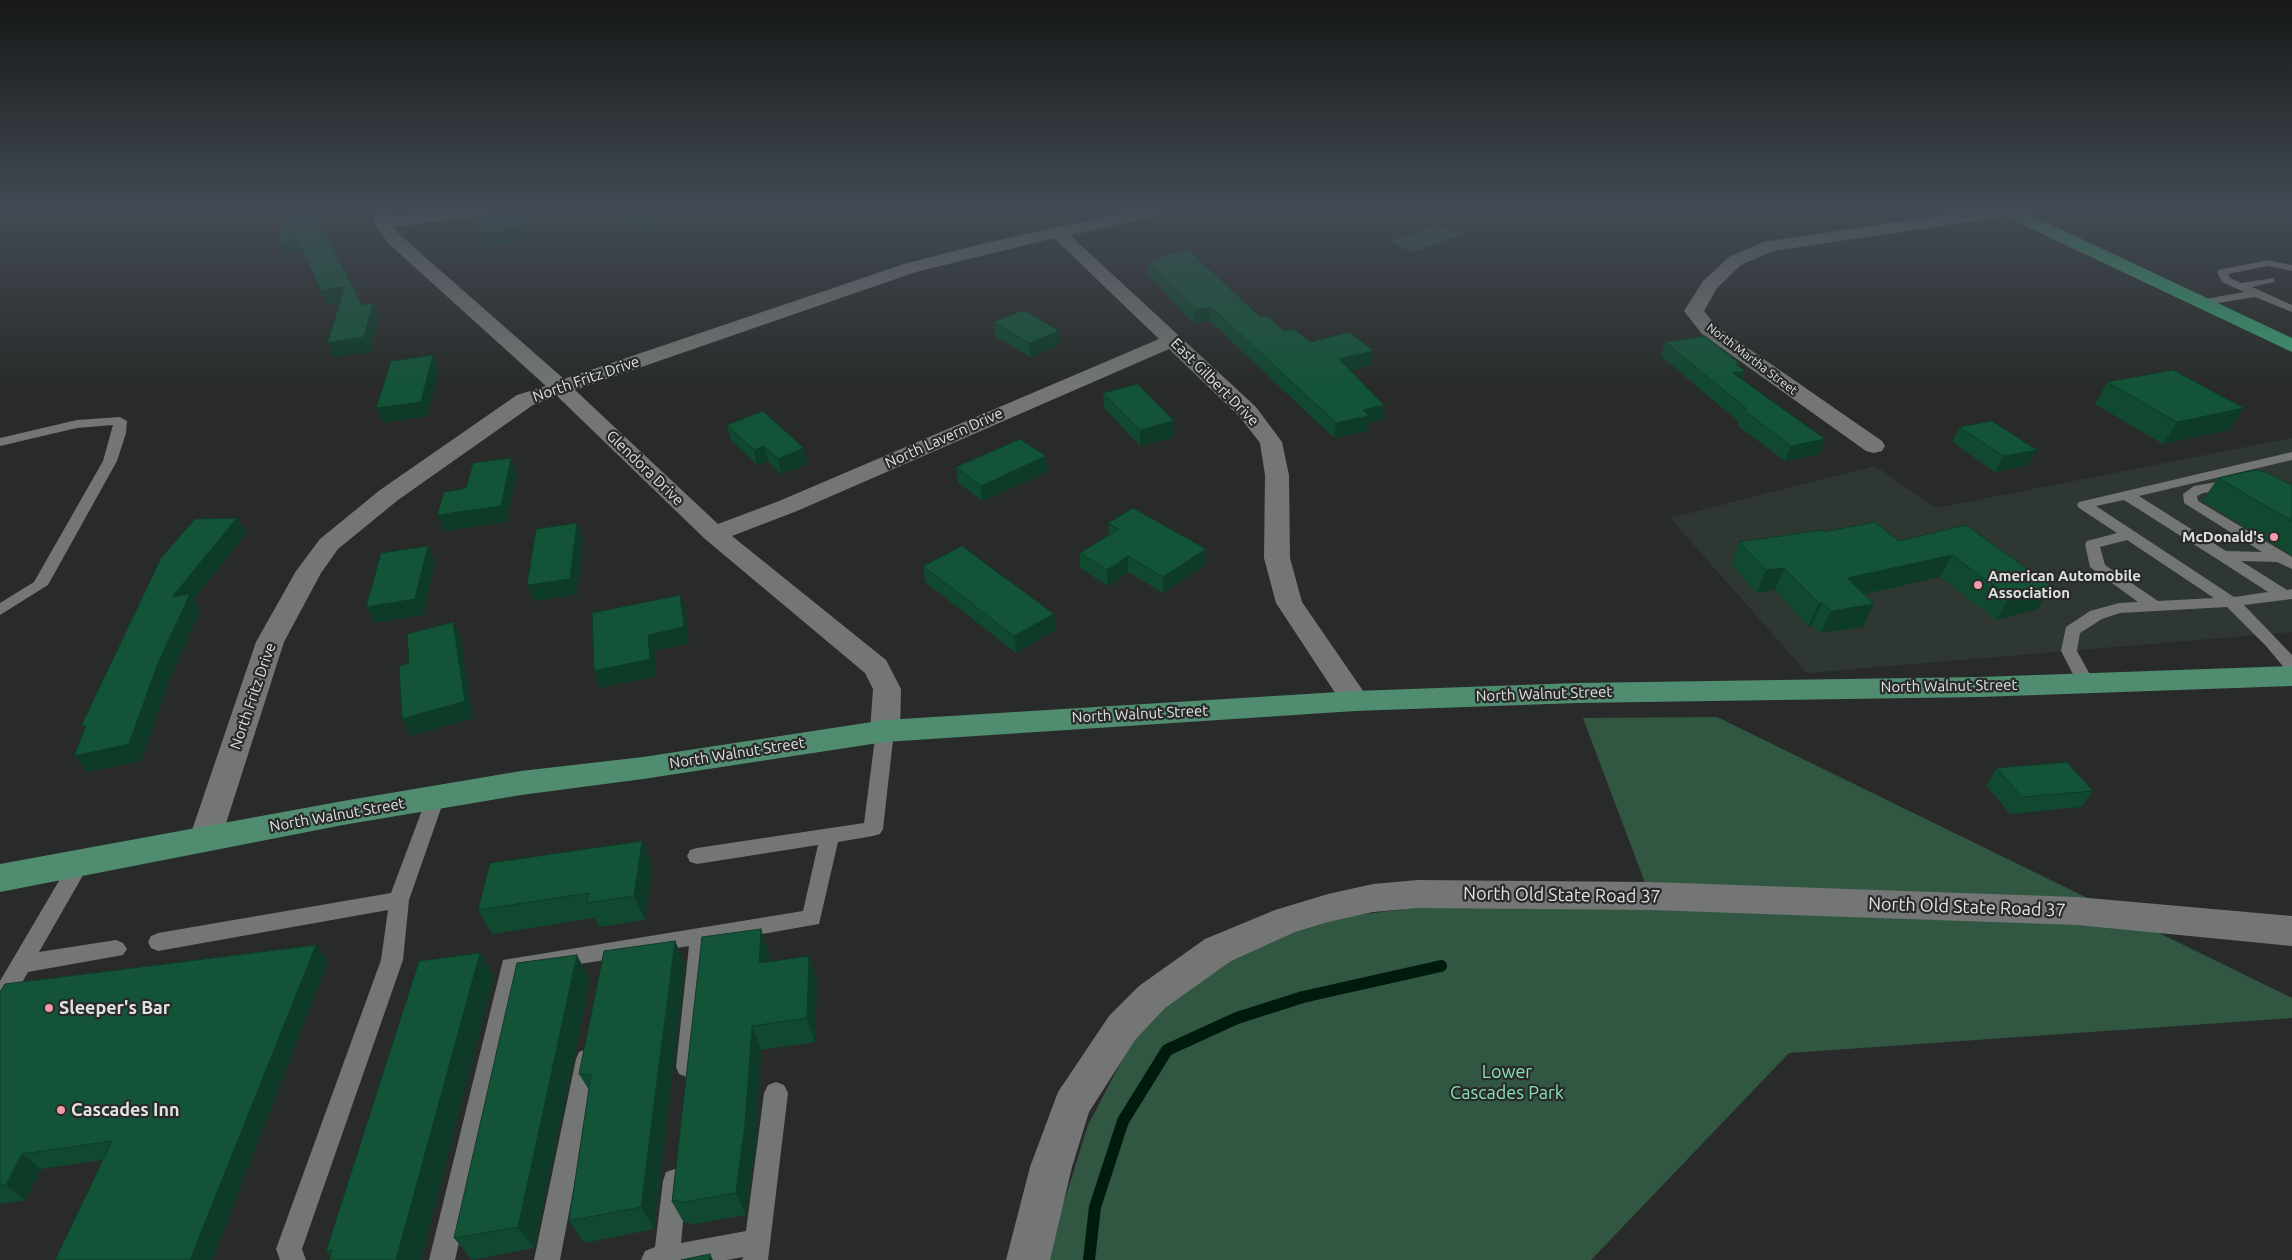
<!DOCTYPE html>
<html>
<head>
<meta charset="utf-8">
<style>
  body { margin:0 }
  canvas { display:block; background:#282b29 }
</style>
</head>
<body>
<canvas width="2292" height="1260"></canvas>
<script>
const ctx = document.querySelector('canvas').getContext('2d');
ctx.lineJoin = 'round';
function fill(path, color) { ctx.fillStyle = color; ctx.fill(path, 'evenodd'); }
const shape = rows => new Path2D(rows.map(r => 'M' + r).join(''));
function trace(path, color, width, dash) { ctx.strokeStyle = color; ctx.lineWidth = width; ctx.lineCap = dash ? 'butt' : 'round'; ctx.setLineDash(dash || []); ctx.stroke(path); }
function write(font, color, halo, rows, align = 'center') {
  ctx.font = font + ' Ubuntu,sans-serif'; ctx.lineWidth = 4.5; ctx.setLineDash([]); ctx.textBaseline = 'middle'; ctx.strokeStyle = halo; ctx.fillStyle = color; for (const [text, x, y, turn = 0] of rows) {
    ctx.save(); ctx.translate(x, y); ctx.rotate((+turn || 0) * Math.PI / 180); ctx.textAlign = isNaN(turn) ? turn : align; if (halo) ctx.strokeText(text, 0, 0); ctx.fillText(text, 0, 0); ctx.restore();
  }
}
const built = shape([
  [2292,438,2292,632,1807,673,1670,518,1875,466,1936,508]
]);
const green = shape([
  [1438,225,1461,235,1412,252,1390,241],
  [1717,717,2292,998,2292,1018,1789,1053,1591,1260,1049,1260,1054,1234,1088,1125,1136,1034,1191,983,1256,944,1333,918,1414,908,1650,896,1583,718]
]);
const stream = shape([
  [1089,1260,1095,1207,1123,1121,1167,1050,1237,1018,1303,997,1441,966]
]);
const lane = shape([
  [2268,260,2292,265,2292,271,2268,266,2228,274,2230,278,2241,283,2274,278,2274,282,2252,287,2292,305,2292,312,2255,297,2200,306,2194,303,2200,300,2244,292,2222,282,2217,272,2218,270,2268,260],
  [120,417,127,421,126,433,117,461,48,585,0,615,0,603,34,582,103,461,113,425,77,428,0,446,0,438,77,420,120,417],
  [2292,452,2292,460,2139,496,2226,551,2262,552,2184,503,2183,494,2194,486,2228,480,2238,482,2240,485,2238,488,2203,493,2197,496,2198,501,2292,557,2292,569,2277,562,2241,561,2287,590,2292,589,2292,599,2244,605,2292,655,2292,672,2286,670,2266,646,2227,607,2120,613,2102,619,2080,633,2077,651,2094,682,2091,686,2079,686,2061,651,2066,627,2090,611,2119,603,2138,602,2090,567,2085,544,2087,541,2117,533,2079,508,2077,505,2079,502,2292,452],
  [2124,500,2217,559,2268,592,2234,597,2096,506,2124,500],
  [2127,540,2214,598,2158,601,2105,565,2100,547,2127,540],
  [885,725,891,726,894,731,883,829,880,834,873,836,838,842,819,924,711,943,698,1067,695,1074,687,1077,679,1074,676,1067,689,946,520,974,455,1260,429,1260,503,960,803,911,818,845,697,864,690,862,687,856,690,850,697,848,864,823,876,731,879,726,885,725],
  [436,790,443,792,445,797,409,900,403,960,302,1249,306,1260,280,1260,276,1249,381,960,388,910,158,951,151,948,148,942,151,936,158,933,391,893,427,797,429,792,436,790],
  [80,855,87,857,90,863,39,952,116,940,123,943,127,949,123,955,28,972,8,1008,0,1011,0,981,73,857,80,855],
  [587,1049,595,1052,598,1059,560,1260,534,1260,576,1059,579,1052,587,1049],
  [776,1082,784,1085,788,1093,768,1260,742,1260,743,1257,727,1260,641,1260,645,1251,655,1247,663,1181,666,1172,675,1169,684,1172,687,1181,681,1243,746,1231,764,1093,768,1085,776,1082]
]);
const street = shape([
  [376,210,392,210,392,217,441,210,492,210,484,215,394,227,400,235,564,379,904,264,985,243,1136,210,1170,210,1162,215,1070,235,1256,407,1282,442,1289,475,1290,558,1302,602,1370,701,1365,708,1355,711,1345,708,1276,603,1264,558,1265,475,1260,443,1240,417,1169,349,797,511,732,536,886,660,901,689,900,731,896,739,885,742,874,739,870,731,873,689,865,673,705,539,557,396,533,405,398,500,338,549,321,573,284,642,221,839,217,848,205,852,193,848,189,839,256,642,296,571,320,539,380,490,517,395,546,386,388,243,374,223,376,210],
  [1054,238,1159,339,779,501,718,524,575,390,916,272,1054,238],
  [1977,210,2016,211,2014,215,2008,216,1773,251,1741,265,1717,288,1704,311,1716,326,1882,441,1885,446,1882,451,1874,453,1866,451,1702,334,1684,311,1703,281,1729,257,1763,242,1977,210],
  [1418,880,1650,882,2077,897,2292,916,2292,946,2077,925,1650,910,1418,908,1373,912,1328,922,1295,932,1231,961,1165,1008,1135,1040,1089,1112,1072,1167,1050,1260,1006,1260,1030,1167,1058,1092,1109,1016,1139,986,1205,939,1275,910,1328,894,1373,884,1418,880]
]);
const primary = shape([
  [2292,666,2292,686,1980,697,1577,703,1355,711,885,742,643,779,521,795,343,825,0,892,0,864,343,801,521,771,643,757,885,720,1355,691,1577,683,1980,677,2292,666]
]);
const highway = shape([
  [1998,210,2020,210,2292,338,2292,352,2000,214,1998,210]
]);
const wall = shape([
  [1173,254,1260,317,1284,331,1310,342,1373,351,1371,365,1350,371,1384,405,1382,420,1368,423,1367,431,1334,438,1210,321,1194,324,1148,275,1148,262],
  [993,322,1059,345,1030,357,995,336],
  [1665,342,1739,367,1745,371,1742,379,1825,439,1819,454,1785,461,1737,425,1739,422,1661,356],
  [2107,382,2244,408,2229,430,2163,444,2095,404],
  [1103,393,1174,437,1140,446,1104,408],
  [727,425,808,464,781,474,768,461,757,465,731,440],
  [1959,427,2028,465,1995,472,1952,442],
  [1046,456,1047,472,982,501,958,482,956,467],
  [2218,478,2292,485,2292,555,2202,501],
  [1108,523,1206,549,1205,565,1163,593,1128,572,1108,586,1080,568,1080,553,1109,535],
  [1966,525,2038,609,1996,620,1940,577,1864,594,1863,627,1820,633,1812,625,1808,626,1775,590,1757,593,1731,564,1739,542,1824,532,1899,541],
  [923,566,1054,614,1055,630,1016,653,925,582],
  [1997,768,2093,791,2081,807,2010,814,1986,785],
  [652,865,645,920,599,927,594,918,492,934,478,910],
  [675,941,685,965,654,1229,584,1243,569,1221,589,1090,579,1074],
  [316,945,328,961,212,1260,55,1260,103,1160,41,1169,25,1200,0,1204,0,992],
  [480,953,494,977,331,1255,326,1251],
  [769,953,769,961,817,980,815,1042,761,1050,755,1147,746,1215,690,1225,689,1222,684,1223,672,1202],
  [590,980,534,1248,472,1260,454,1238]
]);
const shadedWall = shape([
  [522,210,524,210,529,240,486,247,481,234],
  [660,210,661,230,631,234,628,224,598,228,594,215,628,211],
  [988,210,1006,210,988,214],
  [297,239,304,252,284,257,278,243],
  [345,286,351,299,327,305,321,291],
  [373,303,379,317,371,352,334,357,327,343],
  [1211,307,1210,321,1194,324,1195,310],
  [1059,331,1059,345,1030,357,1029,343],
  [1373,351,1371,365,1337,374,1339,359],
  [433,355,439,370,427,416,383,423,376,408],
  [1736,364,1740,364,1737,372,1745,371,1739,386,1728,388],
  [1384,405,1382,420,1368,423,1367,431,1334,438,1336,423,1363,410],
  [2244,408,2229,430,2163,444,2177,422],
  [1174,421,1174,437,1140,446,1140,430],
  [1825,439,1819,454,1785,461,1791,446],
  [764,446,768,461,757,465,754,450],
  [804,448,808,464,781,474,778,459],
  [2037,450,2028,465,1995,472,2003,456],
  [1046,456,1047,472,982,501,981,486],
  [511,458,517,473,507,522,444,531,437,515],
  [237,518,247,533,194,599,200,610,170,679,141,761,87,772,74,756,172,597],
  [577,523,583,538,577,595,534,601,527,585],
  [428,546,435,562,423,615,375,623,366,607],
  [1206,549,1205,565,1163,593,1163,577],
  [1952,555,1940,577,1837,600,1847,578],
  [1128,556,1128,572,1108,586,1107,570],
  [1784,568,1775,590,1757,593,1766,570],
  [2051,586,2038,609,1996,620,2009,597],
  [680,595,685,611,689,643,654,651,656,676,600,688,594,671,648,635],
  [1819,603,1822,603,1812,625,1808,626],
  [1874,604,1863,627,1820,633,1831,611],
  [1054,614,1055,630,1016,653,1014,636],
  [453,622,461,638,473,718,411,736,402,719],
  [642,841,652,865,645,920,634,896],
  [761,929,769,953,768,987,759,963],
  [675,941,685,965,654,1229,641,1207],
  [316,945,328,961,212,1260,190,1260],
  [480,953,494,977,421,1260,396,1260],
  [577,955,590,980,534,1248,518,1227],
  [809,956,817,980,815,1042,807,1018],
  [752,1026,761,1050,755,1147,746,1215,736,1193],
  [22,1154,41,1169,25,1200,6,1185],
  [710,1254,713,1260,710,1260]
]);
const building = shape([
  [284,210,314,210,362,305,373,303,364,337,327,343,345,286,321,291,297,239,278,243,284,210],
  [486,210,522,210,525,227,481,234,486,210],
  [594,210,657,210,657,217,627,221,628,211,594,215,594,210],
  [1188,249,1260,317,1267,316,1284,331,1294,329,1310,342,1350,332,1373,351,1339,359,1384,405,1363,410,1369,416,1336,423,1211,307,1195,310,1148,262,1172,252,1173,254,1188,249],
  [1024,310,1059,331,1029,343,993,322,1024,310],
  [1705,336,1740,364,1736,364,1745,371,1733,373,1825,439,1791,446,1743,410,1747,409,1665,342,1705,336],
  [433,355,421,402,376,408,391,361,433,355],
  [2173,370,2244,408,2177,422,2107,382,2173,370],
  [1138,384,1174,421,1140,430,1103,393,1138,384],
  [763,411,804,448,778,459,764,446,754,450,727,425,763,411],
  [1992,421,2037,450,2003,456,1959,427,1992,421],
  [1020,439,1046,456,981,486,956,467,1020,439],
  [511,458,501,506,437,515,444,492,466,488,473,463,511,458],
  [2255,470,2265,472,2292,485,2292,521,2218,478,2255,470],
  [1133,508,1206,549,1163,577,1128,556,1107,570,1080,553,1119,529,1108,523,1133,508],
  [237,518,172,597,190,594,158,663,129,744,74,756,86,725,81,726,161,558,195,519,237,518],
  [1875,522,1899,541,1966,525,2051,586,2009,597,1952,555,1847,578,1874,604,1831,611,1822,603,1819,603,1784,568,1766,570,1739,542,1823,530,1824,532,1875,522],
  [577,523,570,579,527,585,536,529,577,523],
  [428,546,415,599,366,607,381,553,428,546],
  [962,546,1054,614,1014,636,923,566,962,546],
  [680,595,684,627,648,635,650,659,594,671,592,613,680,595],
  [453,622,465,701,402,719,399,666,409,663,407,634,453,622],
  [2067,762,2093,791,2022,797,1997,768,2067,762],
  [642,841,634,896,587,903,589,893,478,910,490,863,642,841],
  [761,929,759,963,809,956,807,1018,752,1026,745,1124,736,1193,679,1203,679,1200,672,1202,702,937,761,929],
  [675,941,641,1207,569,1221,591,1075,579,1074,604,951,675,941],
  [316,945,190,1260,55,1260,112,1141,22,1154,6,1185,0,1186,0,992,5,984,316,945],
  [480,953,396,1260,329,1260,332,1250,326,1251,419,961,480,953],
  [577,955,518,1227,454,1238,517,963,577,955],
  [710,1254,710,1260,681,1260,710,1254]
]);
const markers = [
  [2274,537,5,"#f39aa7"],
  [1978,585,5,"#f39aa7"],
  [49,1008,5,"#f39aa7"],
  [61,1110,5,"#f39aa7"]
];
const farStreetnames = [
  ["North Martha Street",1752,359,37]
];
const streetNames = [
  ["North Fritz Drive",586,379,-19],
  ["East Gilbert Drive",1215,382,45],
  ["North Lavern Drive",944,438,-24],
  ["Glendora Drive",645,468,44],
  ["North Walnut Street",1949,686,-1],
  ["North Walnut Street",1544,694,-2],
  ["North Fritz Drive",253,696,-71],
  ["North Walnut Street",1140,714,-3],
  ["North Walnut Street",737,753,-9],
  ["North Walnut Street",337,815,-10]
];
const poiNames = [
  ["McDonald's",2264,537],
  ["American Automobile",1988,576,"left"],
  ["Association",1988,593,"left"]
];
const nearStreetnames = [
  ["North Old State Road 37",1562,895,1],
  ["North Old State Road 37",1967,907,2]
];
const nearPoinames = [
  ["Sleeper's Bar",59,1008],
  ["Cascades Inn",71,1110]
];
const nearParknames = [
  ["Lower",1507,1072],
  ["Cascades Park",1507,1093]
];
fill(built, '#2e3731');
fill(green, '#315743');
trace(stream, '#001b0d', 12);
fill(lane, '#737674');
fill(street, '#737674');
fill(primary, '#508c70');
fill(highway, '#399b6e');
fill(wall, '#104830');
fill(shadedWall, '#0d3b27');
fill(building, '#135438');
trace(building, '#0d3b27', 1);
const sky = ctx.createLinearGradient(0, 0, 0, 387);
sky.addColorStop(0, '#161817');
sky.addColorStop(0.54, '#424a54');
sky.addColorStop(1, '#424a5400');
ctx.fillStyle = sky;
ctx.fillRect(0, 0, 2292, 387);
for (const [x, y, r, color] of markers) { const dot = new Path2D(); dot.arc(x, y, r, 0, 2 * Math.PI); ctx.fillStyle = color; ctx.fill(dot); trace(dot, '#282b29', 2); }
write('12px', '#e1e3e2', '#282b29', farStreetnames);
write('15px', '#e1e3e2', '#282b29', streetNames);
write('bold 15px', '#e1e3e2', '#282b29', poiNames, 'right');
write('18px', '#e1e3e2', '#282b29', nearStreetnames);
write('bold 18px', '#e1e3e2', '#282b29', nearPoinames, 'left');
write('18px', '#87e2b3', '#282b29', nearParknames);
</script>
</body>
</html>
